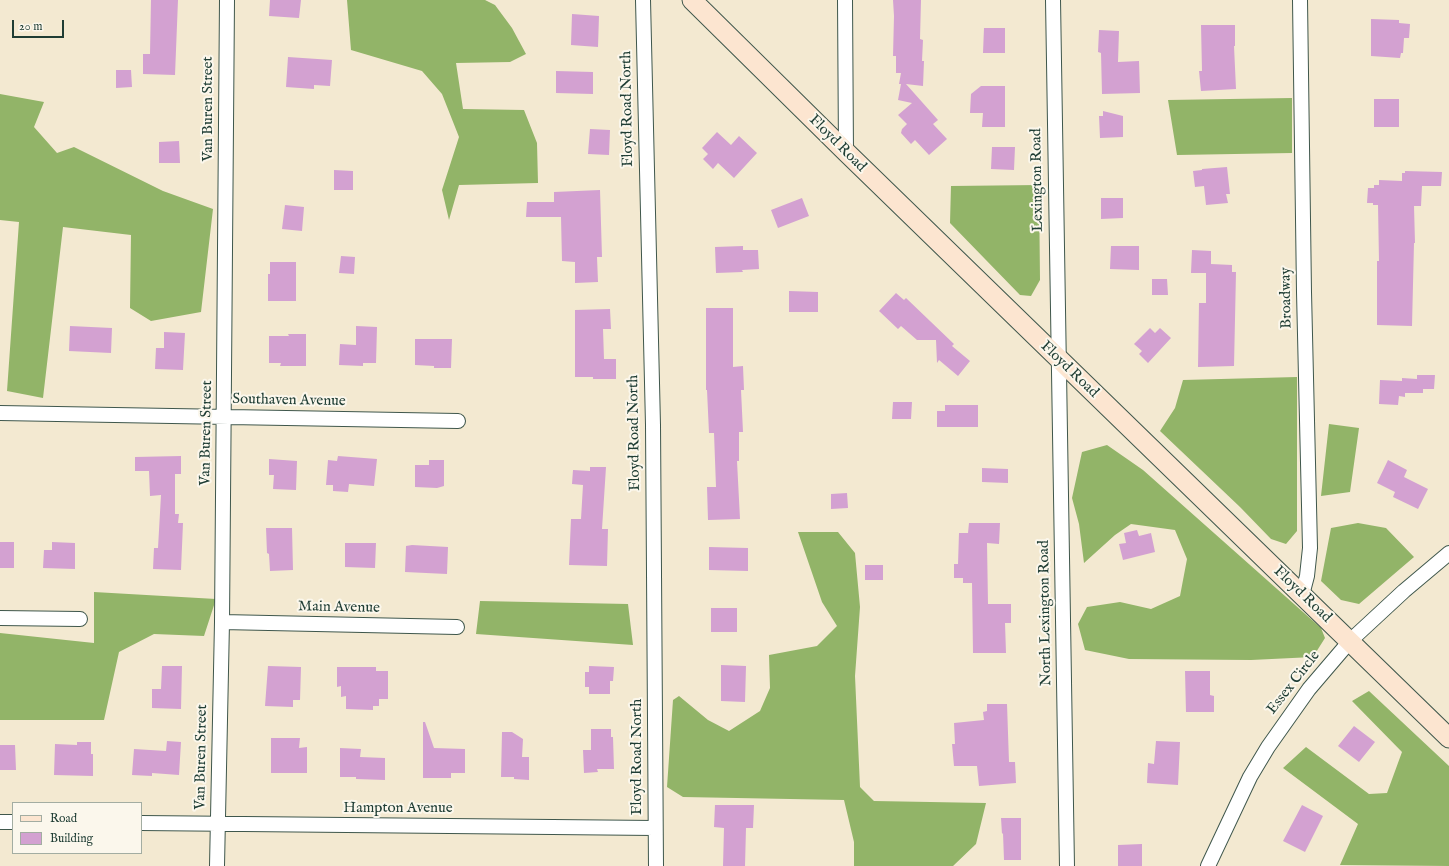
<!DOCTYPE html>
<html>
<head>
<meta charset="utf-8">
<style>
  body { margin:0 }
  #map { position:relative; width:1449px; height:866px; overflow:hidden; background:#f3e9d1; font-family:"IM FELL English",serif }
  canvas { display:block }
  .legend { position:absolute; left:12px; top:802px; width:130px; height:52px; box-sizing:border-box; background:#fbf7ec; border:1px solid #a3ada2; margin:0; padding:5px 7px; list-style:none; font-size:12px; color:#1f3d34 }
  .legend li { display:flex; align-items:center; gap:8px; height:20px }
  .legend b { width:20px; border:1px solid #a3ada2 }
  .scale { position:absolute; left:12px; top:20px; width:52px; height:18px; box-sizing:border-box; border:2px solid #1f3d34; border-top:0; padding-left:5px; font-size:12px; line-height:14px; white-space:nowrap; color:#1f3d34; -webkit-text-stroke:3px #fbf7ec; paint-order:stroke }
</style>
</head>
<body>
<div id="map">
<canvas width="1449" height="866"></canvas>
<ul class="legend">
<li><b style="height:5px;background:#fce5d0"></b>Road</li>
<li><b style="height:11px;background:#d3a1d1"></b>Building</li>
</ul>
<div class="scale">20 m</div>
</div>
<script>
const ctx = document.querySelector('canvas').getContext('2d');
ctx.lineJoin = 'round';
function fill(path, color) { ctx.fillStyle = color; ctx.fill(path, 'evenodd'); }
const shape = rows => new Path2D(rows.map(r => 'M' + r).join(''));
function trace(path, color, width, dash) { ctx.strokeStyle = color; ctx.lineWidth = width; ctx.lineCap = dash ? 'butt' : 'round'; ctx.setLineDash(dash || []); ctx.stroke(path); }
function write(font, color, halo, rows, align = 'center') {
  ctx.font = font + ' "IM FELL English",serif'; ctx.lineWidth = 4; ctx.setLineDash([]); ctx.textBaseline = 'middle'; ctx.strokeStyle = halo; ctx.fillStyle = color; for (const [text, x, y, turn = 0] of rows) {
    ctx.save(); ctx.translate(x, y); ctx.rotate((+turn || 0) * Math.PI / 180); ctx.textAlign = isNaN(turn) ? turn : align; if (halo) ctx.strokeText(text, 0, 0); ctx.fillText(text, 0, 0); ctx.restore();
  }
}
const forest = shape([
  [347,0,485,0,495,5,512,28,526,54,510,62,456,63,463,109,524,110,537,143,538,183,459,185,449,220,442,190,459,137,442,94,422,71,351,50],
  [0,94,44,102,34,127,57,153,74,147,163,191,213,209,201,312,151,321,130,308,131,235,63,227,43,398,7,391,19,222,0,220],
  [1292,98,1292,153,1177,155,1168,100],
  [1039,185,1040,280,1031,296,1020,295,950,223,951,186],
  [1297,377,1297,531,1286,544,1271,539,1240,507,1160,431,1175,408,1183,380],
  [1329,424,1359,428,1350,492,1321,496],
  [1107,445,1143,470,1321,628,1325,638,1313,657,1251,660,1129,659,1085,650,1078,624,1087,607,1120,602,1151,609,1180,596,1187,559,1175,530,1131,524,1115,535,1084,563,1079,524,1072,498,1082,452],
  [1358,523,1386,528,1414,557,1359,604,1341,600,1321,581,1331,528],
  [798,532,838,532,855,553,860,607,855,676,860,787,874,801,986,803,976,844,953,866,854,866,854,842,844,800,683,797,667,787,673,700,679,696,708,720,729,731,760,711,770,688,769,655,817,646,837,626,822,602],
  [94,592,216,599,204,636,154,634,119,652,104,720,0,720,0,633,94,643],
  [480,601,628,604,633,645,476,634],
  [1369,691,1449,766,1449,866,1340,865,1358,824,1283,768,1306,747,1369,794,1387,793,1402,752,1352,701]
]);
const building = shape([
  [151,0,178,0,175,75,143,74,143,54,150,54],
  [270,0,301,0,299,18,269,16],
  [893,0,921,0,920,39,923,40,922,61,924,61,923,86,906,84,938,120,933,124,947,139,929,155,915,140,911,144,901,133,902,129,907,124,898,115,912,103,898,100,901,84,899,84,901,73,896,73,896,56,893,56,894,16],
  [572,14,599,16,598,47,571,45],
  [1371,19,1399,20,1399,23,1410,24,1409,38,1404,38,1403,53,1401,53,1400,58,1371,56],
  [1201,25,1235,25,1235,46,1234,46,1236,89,1201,91,1199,71,1202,71],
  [984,28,1005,28,1005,53,983,53],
  [1099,30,1119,31,1118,62,1139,61,1140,93,1102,94,1101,53,1098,52],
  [288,57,332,60,330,86,314,85,314,89,286,87],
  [116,70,131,70,132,87,116,88],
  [556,71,593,72,593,94,556,93],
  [981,86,1005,86,1005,127,982,127,983,113,970,113,971,94],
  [1374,99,1399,99,1399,127,1374,127],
  [1103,111,1123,116,1123,137,1100,138,1099,116,1103,116],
  [590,129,610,130,609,155,588,154],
  [717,132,731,145,739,136,757,153,734,178,718,163,713,169,703,159,708,154,702,148],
  [179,141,180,163,159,163,159,142],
  [992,147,1015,147,1014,170,991,169],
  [1227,167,1230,194,1226,194,1228,203,1206,205,1204,186,1195,187,1193,171,1202,170,1202,169],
  [334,170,353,171,353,190,334,190],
  [1405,171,1442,172,1441,186,1422,186,1421,206,1414,206,1415,243,1414,243,1412,326,1377,325,1377,261,1379,261,1378,205,1373,205,1373,203,1367,203,1368,188,1374,188,1374,185,1379,185,1379,180,1402,181,1402,173,1405,173],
  [600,190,602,257,597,257,598,282,575,283,575,262,562,261,561,217,526,217,527,202,554,202,554,192],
  [802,198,809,216,778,228,771,210],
  [1101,198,1123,198,1123,218,1101,219],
  [285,205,304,207,302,231,282,229],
  [743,246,743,250,758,250,759,269,742,270,743,272,716,273,715,247],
  [1111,246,1139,246,1139,270,1110,269],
  [1192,250,1211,251,1211,264,1232,265,1232,272,1236,272,1234,366,1198,367,1199,303,1206,303,1206,273,1191,273],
  [341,256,355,257,354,274,339,273],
  [270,262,296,262,296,301,268,301,268,274,270,274],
  [1152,279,1167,279,1168,295,1152,295],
  [789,291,818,292,818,312,789,312],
  [896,293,904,300,906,298,954,344,952,346,970,361,958,376,939,360,937,363,936,340,917,340,901,326,898,329,879,311],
  [706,308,733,308,733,367,743,366,744,390,741,390,743,432,739,432,739,461,737,461,740,519,708,520,707,487,716,487,714,433,709,433,707,390,706,390],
  [610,309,611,329,603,329,604,359,616,359,616,379,593,379,593,377,575,377,575,310],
  [70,326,112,328,111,353,69,351],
  [356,326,377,327,376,363,363,363,363,366,339,365,340,344,356,345],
  [1150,328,1155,333,1160,328,1171,338,1148,363,1139,354,1142,351,1134,344],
  [164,332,185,333,183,370,155,369,156,348,164,348],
  [288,334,306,334,306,366,280,366,281,363,269,363,269,336,289,336],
  [415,339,452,339,451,368,434,368,434,366,415,365],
  [1417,375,1435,375,1434,389,1423,389,1423,393,1405,393,1405,397,1399,396,1398,405,1379,404,1380,380,1402,381,1402,378,1417,379],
  [893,402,912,402,911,419,892,419],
  [945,405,978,405,978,427,937,427,937,411,945,411],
  [181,456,181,474,175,474,175,514,179,514,178,523,183,523,181,570,153,569,154,548,158,548,161,495,150,496,149,471,135,471,135,457],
  [338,456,377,459,374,486,349,484,348,492,333,491,333,485,326,485,328,460,337,461],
  [269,459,297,461,296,490,273,489,274,475,269,475],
  [429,460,444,460,444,486,437,488,415,487,415,465,429,465],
  [1388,460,1407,470,1404,477,1428,489,1418,509,1393,497,1395,492,1377,483],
  [590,467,606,467,602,529,608,529,607,566,569,565,571,519,581,519,583,485,572,484,573,470,590,471],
  [982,468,1008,469,1008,483,982,482],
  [847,493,848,508,831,509,831,494],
  [969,523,1000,523,999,544,987,543,988,604,1011,604,1011,623,1005,623,1006,653,973,653,972,583,963,583,963,578,954,578,954,564,958,564,959,533,968,533],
  [266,528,292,528,293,570,270,571,269,554,267,553],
  [1137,530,1139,536,1151,533,1155,552,1123,560,1119,544,1126,543,1124,533],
  [0,542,14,542,14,568,0,568],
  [52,542,75,543,75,569,43,568,44,550,52,550],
  [345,543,376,543,375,568,345,567],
  [412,545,448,547,447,574,405,572,406,546],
  [709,547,748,548,748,571,709,570],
  [865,565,883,565,883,580,865,580],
  [711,608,737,608,737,632,711,632],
  [721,665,746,666,745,702,721,701],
  [162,666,182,666,181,709,152,708,152,689,161,689],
  [268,666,301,667,300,700,293,700,293,707,265,706],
  [589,666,614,667,613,681,610,681,610,694,589,694,589,687,585,687,585,672,589,672],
  [337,667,376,667,376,671,388,671,388,699,379,699,379,706,373,706,373,710,346,709,346,696,341,697,341,686,337,687],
  [1185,671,1210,671,1210,695,1214,696,1214,712,1186,712],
  [987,704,1007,704,1009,762,1015,762,1016,783,979,786,977,766,954,766,952,744,955,744,954,723,984,720,983,712,987,711],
  [423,722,425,722,434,748,465,749,465,773,451,773,451,778,423,778],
  [1354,726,1375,742,1359,762,1338,746],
  [591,729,611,729,611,737,613,737,614,769,597,769,598,772,584,773,583,750,591,750],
  [502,732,512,732,523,739,522,757,529,757,529,780,514,779,514,777,501,777],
  [271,738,300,738,299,748,307,747,307,773,271,773],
  [167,741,181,742,179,775,152,773,152,776,132,775,134,749,166,751],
  [1156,741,1180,742,1178,785,1147,783,1148,763,1154,764],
  [77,742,91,742,91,754,93,754,93,776,54,775,55,744,77,745],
  [0,745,15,745,16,770,0,770],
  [340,748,361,749,360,757,385,758,385,780,356,779,356,777,340,777],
  [715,805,754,805,753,828,746,828,745,866,723,866,724,828,714,827],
  [1302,805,1323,816,1305,852,1283,841],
  [1001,818,1021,818,1021,860,1004,860,1003,833,1002,834],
  [1142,844,1142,866,1118,866,1118,845]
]);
const street = shape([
  [643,0,653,425,656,866],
  [845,0,846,152],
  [1053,0,1067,866],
  [1300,0,1304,292,1310,548,1307,576,1302,595],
  [0,413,458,421],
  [0,618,80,619],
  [222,622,457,627],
  [0,822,13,822],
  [141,823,655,828],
  [217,866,222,622,227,0],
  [1208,866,1250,777,1268,747,1309,689,1350,641,1404,591,1449,553]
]);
const secondary = shape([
  [692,0,846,152,1449,738]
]);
const streetNames = [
  ["Van Buren Street",209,109,-90],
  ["Floyd Road North",628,109,-91],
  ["Floyd Road",837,144,45],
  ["Lexington Road",1038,180,-91],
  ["Broadway",1287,298,-91],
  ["Floyd Road",1069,370,44],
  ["Southaven Avenue",289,401,1],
  ["Van Buren Street",207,433,-89],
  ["Floyd Road North",635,433,-91],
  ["Floyd Road",1302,595,44],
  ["Main Avenue",339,608,1],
  ["North Lexington Road",1046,613,-91],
  ["Essex Circle",1294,683,-52],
  ["Van Buren Street",202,757,-89],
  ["Floyd Road North",638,757,-90],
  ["Hampton Avenue",398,809]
];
fill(forest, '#92b468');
fill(building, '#d3a1d1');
trace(street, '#3f574c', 16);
trace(secondary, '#3f574c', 21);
trace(street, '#fff', 14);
trace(secondary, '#fce5d0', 19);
write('15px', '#1f3d34', '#fbf7ec', streetNames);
</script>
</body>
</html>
